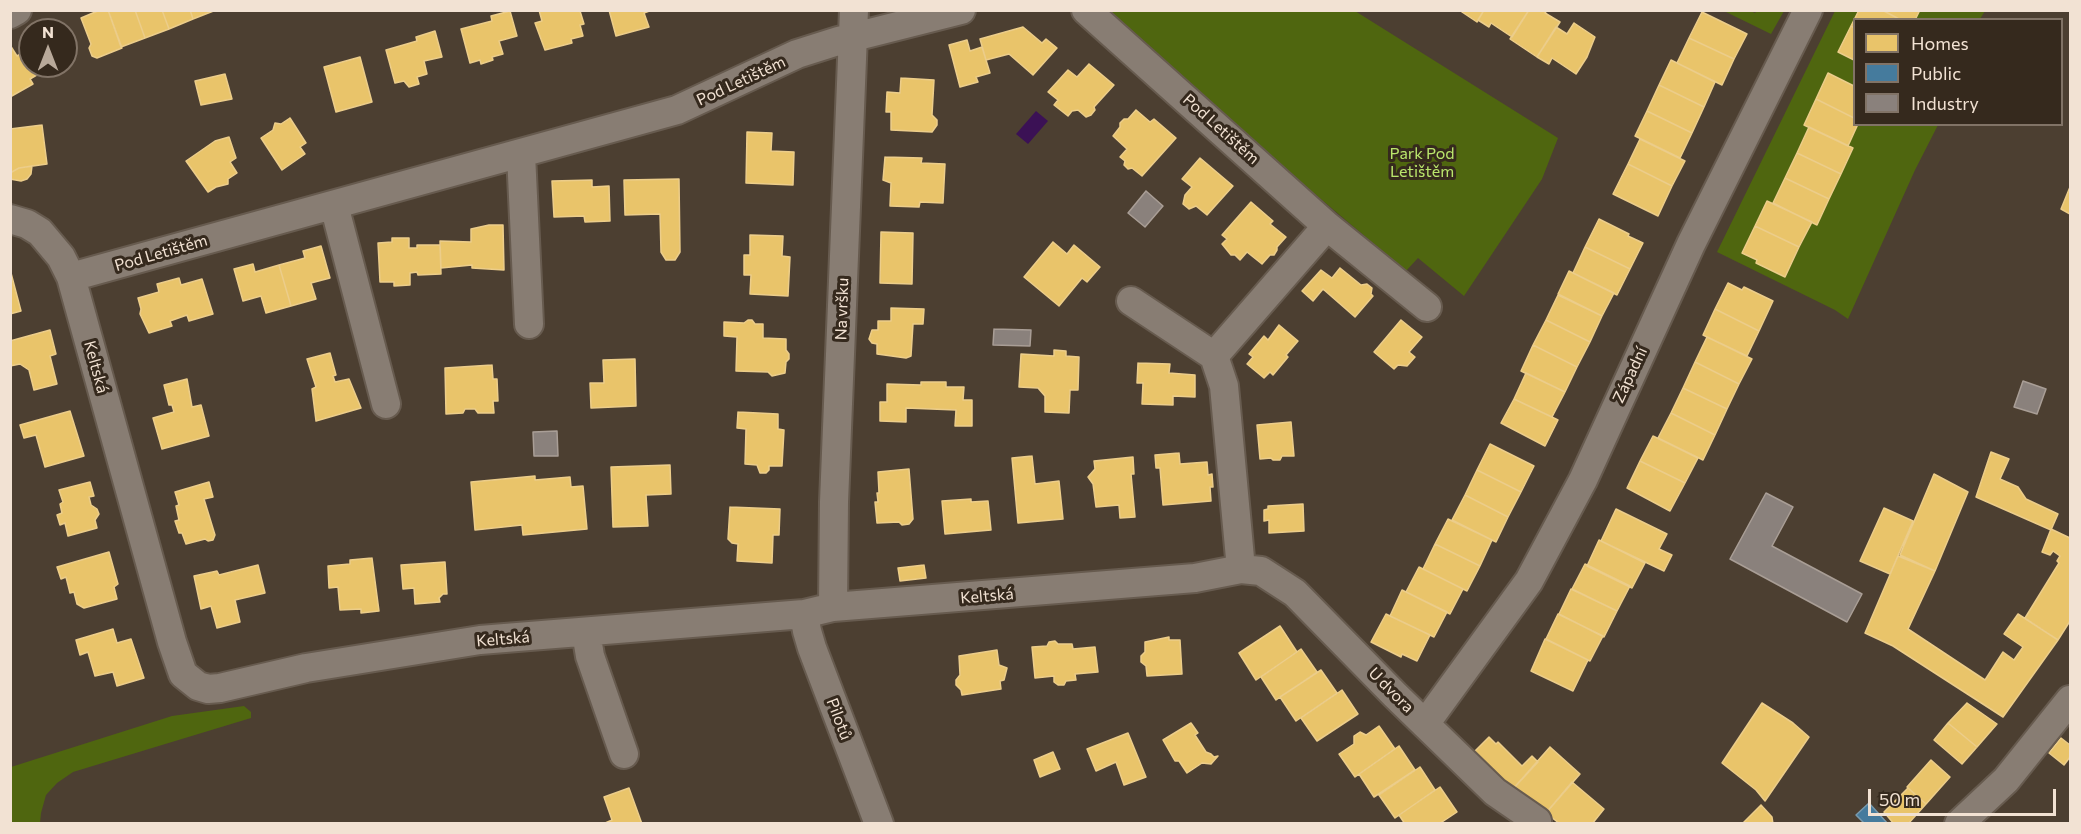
<!DOCTYPE html>
<html>
<head>
<meta charset="utf-8">
<style>
  body { margin:0 }
  #map { position:relative; width:2081px; height:834px; overflow:hidden; background:#4c3f31; font-family:Commissioner,sans-serif }
  canvas { display:block }
  .frame { position:absolute; inset:0; border:12px solid #f2e2d3; pointer-events:none }
  .legend { position:absolute; left:1853px; top:18px; width:210px; height:108px; box-sizing:border-box; background:#35291d; border:2px solid #817366; margin:0; padding:8px 10px; list-style:none; font-size:18px; color:#f2e2d3 }
  .legend li { display:flex; align-items:center; gap:12px; height:30px }
  .legend b { width:30px; border:2px solid #817366 }
  .north { position:absolute; left:18px; top:18px; width:60px; height:60px; box-sizing:border-box; background:#35291d; border:2px solid #817366; border-radius:50%; rotate:0deg; font-size:16px; font-weight:700; line-height:24px; text-align:center; color:#f2e2d3 }
  .north::after { content:''; display:block; margin:auto; width:21px; height:27px; background:#b8a99a; clip-path:polygon(50% 0,100% 100%,50% 72%,0 100%) }
  .scale { position:absolute; left:1868px; top:789px; width:188px; height:27px; box-sizing:border-box; border:3px solid #f2e2d3; border-top:0; padding-left:8px; font-size:18px; line-height:21px; white-space:nowrap; color:#f2e2d3; -webkit-text-stroke:4px #35291d; paint-order:stroke }
</style>
</head>
<body>
<div id="map">
<canvas width="2081" height="834"></canvas>
<div class="frame"></div>
<ul class="legend">
<li><b style="height:16px;background:#e9c46a"></b>Homes</li>
<li><b style="height:16px;background:#457b9d"></b>Public</li>
<li><b style="height:16px;background:#8a817c"></b>Industry</li>
</ul>
<div class="north">N</div>
<div class="scale">50 m</div>
</div>
<script>
const ctx = document.querySelector('canvas').getContext('2d');
ctx.lineJoin = 'round';
function fill(path, color) { ctx.fillStyle = color; ctx.fill(path, 'evenodd'); }
const shape = rows => new Path2D(rows.map(r => 'M' + r).join(''));
function trace(path, color, width, dash) { ctx.strokeStyle = color; ctx.lineWidth = width; ctx.lineCap = dash ? 'butt' : 'round'; ctx.setLineDash(dash || []); ctx.stroke(path); }
function write(font, color, halo, rows, align = 'center') {
  ctx.font = font + ' Commissioner,sans-serif'; ctx.lineWidth = 6; ctx.setLineDash([]); ctx.textBaseline = 'middle'; ctx.strokeStyle = halo; ctx.fillStyle = color; for (const [text, x, y, turn = 0] of rows) {
    ctx.save(); ctx.translate(x, y); ctx.rotate((+turn || 0) * Math.PI / 180); ctx.textAlign = isNaN(turn) ? turn : align; if (halo) ctx.strokeText(text, 0, 0); ctx.fillText(text, 0, 0); ctx.restore();
  }
}
const green = shape([
  [1098,11,1355,11,1558,138,1542,179,1464,296,1418,258,1406,271],
  [1724,11,1750,11,1755,13,1757,11,1784,11,1771,34],
  [1835,11,1859,11,1838,52,1854,60,1854,86,1829,73,1809,127,1785,178,1773,203,1767,201,1742,252,1757,260,1756,263,1785,277,1812,222,1817,225,1853,149,1848,146,1858,125,1938,125,1915,170,1848,319,1835,310,1717,252],
  [1920,11,1985,11,1980,19,1915,20],
  [244,706,251,712,251,718,73,772,57,783,46,795,41,813,40,823,11,823,11,767,172,716]
]);
const water = shape([
  [1036,111,1048,121,1028,144,1016,134]
]);
const homes = shape([
  [100,10,108,10,122,48,97,58,92,56,89,48,91,44,81,18,100,10],
  [108,10,135,10,145,38,121,47,108,10],
  [135,10,162,10,169,29,145,38,135,10],
  [162,10,190,10,193,19,169,29,162,10],
  [190,10,216,10,193,19,190,10],
  [539,10,580,11,584,24,580,25,583,36,571,39,572,43,545,50,535,23,542,21,539,10],
  [609,10,652,10,644,13,649,27,616,36,609,10],
  [1459,10,1484,10,1477,22,1459,10],
  [1484,10,1529,10,1512,37,1491,23,1489,27,1478,20,1484,10],
  [1529,10,1547,10,1545,13,1560,22,1537,57,1510,39,1529,10],
  [1859,10,1882,10,1901,20,1854,20,1854,28,1851,26,1859,10],
  [1882,10,1920,10,1915,20,1901,20,1882,10],
  [510,11,517,36,499,41,503,54,492,57,493,60,481,64,480,60,470,63,461,29,492,21,491,16,510,11],
  [1702,12,1747,34,1734,59,1689,38,1702,12],
  [1574,23,1595,37,1587,57,1576,74,1552,58,1549,64,1537,57,1556,27,1567,34,1574,23],
  [1851,26,1854,28,1854,60,1838,52,1851,26],
  [1023,27,1042,43,1046,39,1057,48,1033,75,1009,54,986,60,980,39,1023,27],
  [435,31,442,57,424,61,427,74,417,77,419,84,409,87,404,81,395,83,386,50,417,41,416,37,435,31],
  [1689,38,1734,59,1722,85,1677,63,1689,38],
  [967,40,970,51,982,47,990,73,976,77,978,82,960,87,949,45,967,40],
  [10,45,17,56,30,48,30,66,52,66,30,79,33,84,10,97,10,45],
  [360,57,372,102,336,112,324,67,360,57],
  [1671,60,1715,82,1704,107,1659,85,1671,60],
  [1089,64,1114,85,1094,107,1095,110,1091,115,1086,117,1078,110,1072,111,1068,116,1054,105,1058,100,1048,92,1068,70,1077,77,1089,64],
  [1828,73,1854,86,1854,118,1816,99,1828,73],
  [225,74,232,99,201,105,195,81,225,74],
  [901,78,934,80,932,115,937,120,937,125,932,132,891,130,891,112,886,112,887,92,900,93,901,78],
  [1659,85,1704,107,1692,133,1647,111,1659,85],
  [1816,99,1854,118,1854,124,1858,124,1848,146,1804,125,1816,99],
  [1136,110,1150,122,1154,119,1176,138,1142,176,1132,168,1128,169,1124,165,1125,161,1120,157,1127,149,1113,136,1120,127,1120,123,1124,119,1128,119,1136,110],
  [1647,111,1692,133,1680,158,1635,136,1647,111],
  [290,118,306,143,300,147,305,154,282,170,261,138,273,130,275,123,281,124,290,118],
  [42,125,47,164,19,168,10,173,10,129,42,125],
  [1809,127,1853,148,1841,174,1797,153,1809,127],
  [747,132,772,133,771,151,794,152,793,185,746,183,747,132],
  [229,137,236,158,230,162,237,173,228,179,228,184,216,187,208,192,186,161,215,141,229,137],
  [1640,139,1685,161,1672,186,1628,164,1640,139],
  [1797,153,1841,174,1829,199,1785,178,1797,153],
  [885,157,922,158,921,163,945,164,943,203,920,202,919,207,890,206,891,183,883,180,885,157],
  [1200,158,1233,186,1207,215,1196,206,1189,209,1183,204,1185,195,1192,187,1182,179,1200,158],
  [1628,164,1672,186,1658,216,1613,194,1628,164],
  [32,166,31,174,27,179,21,181,10,179,10,173,19,168,32,166],
  [1785,178,1829,199,1817,225,1773,203,1785,178],
  [679,179,680,252,675,260,666,260,661,252,660,214,625,215,624,180,679,179],
  [592,180,592,187,609,186,610,221,585,222,584,216,554,217,552,181,592,180],
  [2070,187,2070,214,2061,209,2070,187],
  [1767,201,1812,222,1799,247,1755,226,1767,201],
  [1251,202,1273,221,1270,224,1286,237,1277,247,1277,250,1274,255,1270,255,1262,264,1247,252,1240,260,1235,255,1231,255,1222,244,1227,239,1222,235,1251,202],
  [1599,219,1629,234,1628,236,1643,243,1630,269,1585,247,1599,219],
  [489,225,503,225,504,270,472,268,472,265,441,268,440,241,471,242,471,229,489,225],
  [1755,226,1799,247,1785,277,1756,263,1757,260,1742,253,1755,226],
  [881,232,913,233,912,284,880,283,881,232],
  [750,235,783,236,782,256,790,257,788,296,750,294,751,275,744,275,744,255,750,255,750,235],
  [392,238,409,238,409,248,417,248,417,245,440,245,441,274,418,275,417,272,410,273,410,285,394,286,394,282,380,282,378,243,392,242,392,238],
  [1053,242,1067,254,1074,245,1100,267,1087,282,1082,278,1059,306,1024,277,1053,242],
  [321,246,330,278,311,283,316,299,291,306,279,265,305,258,303,251,321,246],
  [1585,247,1630,269,1617,295,1573,273,1585,247],
  [253,264,255,272,279,265,291,306,266,313,261,296,243,301,234,269,253,264],
  [1340,268,1361,285,1367,284,1372,288,1371,294,1373,296,1355,317,1323,289,1313,301,1302,291,1321,270,1332,278,1340,268],
  [1569,271,1614,293,1602,316,1558,294,1569,271],
  [11,273,21,311,10,314,10,273,11,273],
  [179,278,181,285,202,279,213,314,189,321,187,315,170,321,172,326,149,333,140,314,141,309,138,298,159,292,157,284,179,278],
  [1728,283,1742,290,1744,287,1773,301,1759,331,1715,309,1728,283],
  [1558,295,1602,316,1590,342,1546,320,1558,295],
  [891,308,924,309,923,324,913,324,911,356,906,358,877,354,877,344,872,343,869,339,872,330,878,330,878,321,891,321,891,308],
  [1715,309,1759,331,1747,356,1703,335,1715,309],
  [748,320,752,320,755,324,763,324,763,338,786,339,786,350,789,354,789,359,786,362,785,373,772,376,768,372,736,371,737,337,724,336,724,322,744,323,748,320],
  [1401,320,1422,337,1409,352,1415,357,1407,366,1398,365,1394,369,1374,352,1401,320],
  [1546,320,1590,342,1577,367,1533,345,1546,320],
  [1279,325,1298,341,1286,355,1288,357,1273,375,1270,372,1264,378,1247,364,1253,357,1249,354,1264,336,1268,340,1279,325],
  [50,330,56,354,50,356,57,384,34,390,29,370,20,364,10,366,10,341,50,330],
  [1707,337,1752,359,1739,384,1695,362,1707,337],
  [1533,345,1577,367,1565,392,1521,371,1533,345],
  [1054,350,1066,351,1066,356,1079,357,1078,390,1070,390,1069,413,1045,412,1045,396,1038,388,1019,387,1021,354,1054,356,1054,350],
  [330,353,336,375,333,376,335,382,349,379,361,408,316,421,312,389,316,387,307,359,330,353],
  [635,359,636,406,591,408,590,383,604,383,603,360,635,359],
  [1695,362,1739,384,1727,409,1683,388,1695,362],
  [1138,363,1170,364,1169,373,1195,375,1195,397,1173,396,1173,405,1142,404,1143,383,1137,383,1138,363],
  [492,365,493,379,497,379,498,401,493,401,494,413,478,413,475,409,465,409,463,413,446,414,445,368,492,365],
  [1526,373,1565,392,1552,417,1514,399,1526,373],
  [187,379,192,407,201,405,209,436,162,449,153,418,174,412,172,405,169,405,164,385,187,379],
  [921,382,946,382,946,387,964,387,963,400,972,400,972,426,955,426,956,410,906,408,906,422,880,421,880,402,887,402,887,384,921,385,921,382],
  [1683,388,1727,409,1715,435,1671,413,1683,388],
  [1514,399,1558,420,1545,446,1501,423,1514,399],
  [70,411,84,456,45,467,36,435,24,438,20,425,70,411],
  [738,412,778,414,778,429,784,430,782,466,769,466,769,470,766,473,760,473,757,465,745,464,746,429,737,428,738,412],
  [1671,413,1715,435,1703,460,1658,438,1671,413],
  [1291,422,1294,456,1282,456,1280,460,1273,460,1271,458,1260,459,1257,425,1291,422],
  [1653,436,1698,458,1685,483,1640,461,1653,436],
  [1490,444,1534,466,1521,492,1477,470,1490,444],
  [1991,452,2009,459,2000,479,2018,487,2026,499,2058,514,2051,530,1976,497,1991,452],
  [1179,453,1180,464,1207,462,1208,475,1212,474,1213,487,1210,487,1211,501,1163,505,1160,468,1156,468,1155,455,1179,453],
  [1032,456,1035,484,1059,481,1063,519,1018,523,1012,458,1032,456],
  [1133,457,1134,474,1131,474,1135,517,1120,518,1119,505,1096,507,1093,484,1088,477,1095,469,1094,461,1133,457],
  [1640,461,1685,483,1670,511,1627,488,1640,461],
  [670,465,671,494,646,495,648,526,613,527,611,467,670,465],
  [909,469,913,519,909,524,902,525,899,522,877,523,875,502,878,502,877,493,879,493,878,472,909,469],
  [1477,470,1521,492,1508,517,1465,495,1477,470],
  [1934,474,1968,492,1935,571,1900,555,1934,474],
  [535,476,535,480,570,477,571,487,583,486,587,529,523,535,522,525,475,530,471,482,535,476],
  [90,482,94,496,89,497,91,505,97,509,99,514,95,520,97,528,68,536,65,523,60,525,57,515,62,513,60,504,63,502,59,490,90,482],
  [209,482,213,497,204,499,215,535,213,540,208,541,205,539,186,544,182,533,179,533,175,521,179,520,176,506,179,505,175,492,209,482],
  [1465,495,1508,517,1496,542,1452,520,1465,495],
  [971,499,971,502,988,501,991,530,945,534,942,501,971,499],
  [1303,504,1304,531,1269,533,1269,520,1264,521,1264,510,1268,509,1268,506,1303,504],
  [730,507,780,509,779,535,773,535,772,563,737,561,738,544,732,543,728,539,730,507],
  [1884,508,1913,521,1890,574,1860,561,1884,508],
  [1616,509,1667,534,1659,549,1672,555,1664,571,1601,541,1616,509],
  [1448,519,1492,540,1480,566,1435,544,1448,519],
  [2051,529,2070,538,2070,621,2058,640,2025,618,2059,563,2057,561,2060,556,2053,551,2050,555,2042,552,2051,529],
  [1599,540,1645,563,1632,588,1587,566,1599,540],
  [1435,544,1480,566,1467,591,1423,569,1435,544],
  [109,552,118,584,114,587,117,599,84,608,77,604,74,592,70,593,66,577,61,579,57,567,109,552],
  [1898,556,1935,571,1908,629,1985,680,2003,652,2014,660,2023,647,2004,634,2018,614,2058,640,2003,717,1893,646,1865,633,1898,556],
  [372,558,379,611,361,613,361,609,340,610,338,587,329,588,328,566,350,564,350,560,372,558],
  [445,562,447,594,443,594,439,598,440,602,415,604,414,588,403,589,401,565,445,562],
  [1585,564,1630,586,1617,611,1572,589,1585,564],
  [258,565,265,593,235,600,240,622,217,628,211,606,201,609,194,576,217,571,219,575,258,565],
  [924,565,926,578,900,581,898,568,924,565],
  [1419,567,1463,589,1450,614,1406,592,1419,567],
  [1571,589,1617,611,1604,637,1559,614,1571,589],
  [1402,590,1447,612,1434,637,1390,616,1402,590],
  [1386,614,1430,635,1417,661,1402,654,1401,657,1371,642,1386,614],
  [1558,614,1603,636,1590,661,1546,639,1558,614],
  [1280,626,1297,652,1256,680,1239,653,1280,626],
  [113,629,117,643,131,639,144,678,117,686,113,672,95,676,88,652,80,655,76,640,113,629],
  [1169,637,1169,640,1180,640,1182,674,1147,676,1146,666,1141,662,1141,656,1145,652,1145,642,1169,637],
  [1545,639,1588,660,1573,691,1531,671,1545,639],
  [1055,641,1058,644,1072,644,1073,649,1095,647,1098,672,1075,674,1076,680,1066,681,1064,685,1058,685,1054,682,1054,676,1035,678,1032,647,1047,646,1049,642,1055,641],
  [1301,649,1317,672,1276,700,1261,677,1301,649],
  [997,650,999,665,1007,668,1004,680,1000,681,1001,689,962,695,961,690,956,685,956,680,960,675,959,656,997,650],
  [1321,670,1337,693,1296,721,1280,697,1321,670],
  [1342,690,1358,714,1317,741,1301,718,1342,690],
  [1762,703,1793,723,1809,737,1765,801,1756,790,1722,763,1762,703],
  [1967,703,1997,724,1977,747,1948,723,1967,703],
  [1191,723,1198,733,1195,735,1206,752,1211,754,1214,757,1218,756,1211,764,1202,763,1187,773,1179,761,1175,761,1163,740,1191,723],
  [1948,723,1977,747,1962,764,1934,740,1948,723],
  [1379,726,1395,749,1355,777,1339,754,1354,744,1354,736,1360,732,1366,735,1379,726],
  [1128,733,1146,777,1124,785,1116,762,1096,771,1087,749,1128,733],
  [1489,737,1496,744,1498,742,1522,766,1532,756,1538,762,1512,790,1474,752,1489,737],
  [2061,738,2070,745,2070,757,2064,765,2049,753,2061,738],
  [1399,746,1415,770,1374,797,1359,774,1399,746],
  [1550,747,1580,774,1546,813,1512,790,1550,747],
  [1053,752,1060,769,1040,777,1034,760,1053,752],
  [1931,760,1950,777,1926,804,1907,787,1931,760],
  [1420,767,1435,790,1395,818,1379,795,1420,767],
  [1572,782,1604,809,1592,824,1560,824,1546,813,1572,782],
  [1440,787,1457,812,1439,824,1405,824,1399,815,1440,787],
  [629,788,642,824,603,824,612,820,604,797,629,788],
  [1908,788,1926,804,1908,824,1894,824,1884,812,1908,788],
  [1761,805,1772,817,1773,824,1742,824,1761,805]
]);
const public = shape([
  [1869,803,1888,824,1865,824,1856,815,1869,803]
]);
const industry = shape([
  [1146,191,1163,206,1145,227,1128,213,1146,191],
  [994,329,1031,330,1030,346,993,345,994,329],
  [2023,381,2046,389,2037,414,2014,407,2023,381],
  [557,431,558,456,534,456,533,432,557,431],
  [1766,493,1793,507,1772,546,1862,594,1847,622,1730,559,1766,493]
]);
const minor = shape([
  [1086,10,1327,226,1427,307],
  [10,14,17,10],
  [521,154,529,324],
  [334,205,386,404],
  [10,219,27,224,40,232,61,257,71,277,172,642,183,674,198,686,208,689,220,688,306,668,480,640,804,614,833,607,1195,578,1241,569,1261,571,1295,593,1395,695,1495,792,1537,821],
  [71,277,677,110,797,54,838,41,961,10],
  [1131,301,1214,356],
  [1241,569,1224,386,1214,356,1327,226],
  [833,607,834,502,854,10],
  [804,614,807,631,812,648,879,824],
  [586,632,590,656,624,754],
  [1425,724,1529,581,1583,480,1691,244,1808,10],
  [1959,824,2006,780,2070,700]
]);
const streetNames = [
  ["Pod Letištěm",741,81,-25],
  ["Pod Letištěm",1221,129,42],
  ["Pod Letištěm",161,253,-16],
  ["Na vršku",842,309,-88],
  ["Keltská",96,367,75],
  ["Západní",1630,375,-65],
  ["Keltská",987,596,-5],
  ["Keltská",503,639,-5],
  ["U dvora",1391,690,45],
  ["Pilotů",839,719,69]
];
const parkNames = [
  ["Park Pod",1422,154],
  ["Letištěm",1422,172]
];
fill(green, '#4f660f');
fill(water, '#3b1155');
fill(homes, '#e9c46a');
trace(homes, '#eccd8a', 1.5);
fill(public, '#457b9d');
trace(public, '#799aad', 1.5);
fill(industry, '#8a817c');
trace(industry, '#a99e96', 1.5);
trace(minor, '#675b4f', 32);
trace(minor, '#887d73', 28);
write('16px', '#f2e2d3', '#35291d', streetNames);
write('16px', '#bae66c', '#35291d', parkNames);
</script>
</body>
</html>
